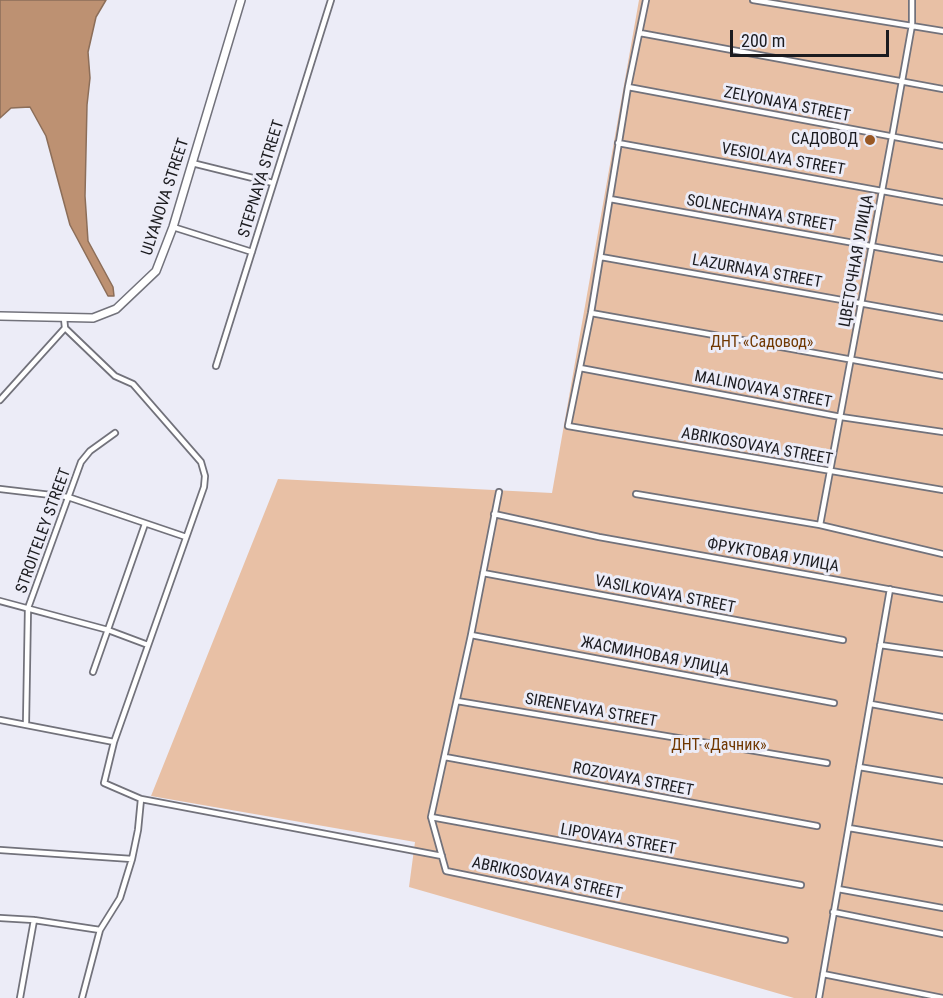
<!DOCTYPE html>
<html>
<head>
<meta charset="utf-8">
<style>
  body { margin:0 }
  #map { position:relative; width:943px; height:998px; overflow:hidden; background:#ececf7; font-family:"Roboto Condensed",sans-serif }
  canvas { display:block }
  .scale { position:absolute; left:730px; top:30px; width:159px; height:27px; box-sizing:border-box; border:3px solid #1b1b1f; border-top:0; padding-left:8px; font-size:18px; line-height:21px; white-space:nowrap; color:#1b1b1f; -webkit-text-stroke:4px #ececf7; paint-order:stroke }
</style>
</head>
<body>
<div id="map">
<canvas width="943" height="998"></canvas>
<div class="scale">200 m</div>
</div>
<script>
const ctx = document.querySelector('canvas').getContext('2d');
ctx.lineJoin = 'round';
function fill(path, color) { ctx.fillStyle = color; ctx.fill(path, 'evenodd'); }
const shape = rows => new Path2D(rows.map(r => 'M' + r).join(''));
function trace(path, color, width, dash) { ctx.strokeStyle = color; ctx.lineWidth = width; ctx.lineCap = dash ? 'butt' : 'round'; ctx.setLineDash(dash || []); ctx.stroke(path); }
function write(font, color, halo, rows, align = 'center') {
  ctx.font = font + ' "Roboto Condensed",sans-serif'; ctx.lineWidth = 6; ctx.setLineDash([]); ctx.textBaseline = 'middle'; ctx.strokeStyle = halo; ctx.fillStyle = color; for (const [text, x, y, turn = 0] of rows) {
    ctx.save(); ctx.translate(x, y); ctx.rotate((+turn || 0) * Math.PI / 180); ctx.textAlign = isNaN(turn) ? turn : align; if (halo) ctx.strokeText(text, 0, 0); ctx.fillText(text, 0, 0); ctx.restore();
  }
}
const green = shape([
  [639,0,943,0,943,998,794,998,409,887,415,842,151,796,278,479,552,493]
]);
const water = shape([
  [0,0,106,0,96,17,88,52,90,78,87,105,85,196,88,241,113,287,114,296,108,296,70,225,46,136,30,107,11,108,0,118,0,0]
]);
const street = shape([
  [646,0,628,87,591,313,568,426,943,490],
  [753,0,943,31],
  [640,33,943,89],
  [628,87,943,146],
  [618,143,943,202],
  [192,163,273,183],
  [610,199,943,259],
  [173,227,252,252],
  [601,257,943,318],
  [591,313,943,376],
  [64,318,65,328,115,376,133,384,201,462,205,476,204,487,114,742,104,783,141,799,442,856],
  [216,366,331,0],
  [580,368,841,417,943,432],
  [0,400,65,328],
  [0,489,68,497,186,537],
  [499,492,471,635,431,817,446,871,785,940],
  [636,494,820,525,943,554],
  [494,514,599,537,943,599],
  [820,525,892,137,912,25,912,0],
  [483,573,843,640],
  [0,601,108,630,148,645],
  [471,635,834,703],
  [880,645,943,654],
  [93,672,145,524],
  [457,701,827,763],
  [871,704,943,717],
  [0,720,114,742],
  [26,724,28,608,81,462,90,451,115,433],
  [445,757,817,826],
  [859,767,943,781],
  [431,817,801,885],
  [849,828,943,844],
  [0,850,132,859],
  [838,889,943,908],
  [833,912,943,934],
  [0,918,34,920,100,930],
  [823,974,943,998],
  [20,998,34,920],
  [82,998,100,930,120,898,132,859,138,830,141,799],
  [819,998,890,589]
]);
const secondary = shape([
  [0,316,93,318,116,309,156,271,173,227,241,0]
]);
const markers = [
  [870,140,6,"#995824"]
];
const streetNames = [
  ["ZELYONAYA STREET",787,105,11],
  ["VESIOLAYA STREET",783,160,10],
  ["STEPNAYA STREET",262,179,-73],
  ["ULYANOVA STREET",166,197,-72],
  ["SOLNECHNAYA STREET",761,214,10],
  ["ЦВЕТОЧНАЯ УЛИЦА",857,261,-80],
  ["LAZURNAYA STREET",757,272,10],
  ["MALINOVAYA STREET",763,390,11],
  ["ABRIKOSOVAYA STREET",757,447,10],
  ["STROITELEY STREET",44,531,-70],
  ["ФРУКТОВАЯ УЛИЦА",773,556,10],
  ["VASILKOVAYA STREET",665,595,11],
  ["ЖАСМИНОВАЯ УЛИЦА",655,657,11],
  ["SIRENEVAYA STREET",591,711,10],
  ["ROZOVAYA STREET",633,780,11],
  ["LIPOVAYA STREET",618,840,10],
  ["ABRIKOSOVAYA STREET",547,879,12]
];
const poiNames = [
  ["САДОВОД",858,140]
];
const parkNames = [
  ["ДНТ «Садовод»",762,343],
  ["ДНТ «Дачник»",719,746]
];
fill(green, '#e8c0a5');
fill(water, '#bd9172');
trace(water, '#8c6e59', 1.5);
trace(street, '#72727b', 8);
trace(secondary, '#72727b', 10);
trace(street, '#fff', 4.5);
trace(secondary, '#fff', 7);
for (const [x, y, r, color] of markers) { const dot = new Path2D(); dot.arc(x, y, r, 0, 2 * Math.PI); ctx.fillStyle = color; ctx.fill(dot); trace(dot, '#ececf7', 2); }
write('16px', '#1b1b1f', '#ececf7', streetNames);
write('16px', '#1b1b1f', '#ececf7', poiNames, 'right');
write('16px', '#703802', '#ececf7', parkNames);
</script>
</body>
</html>
